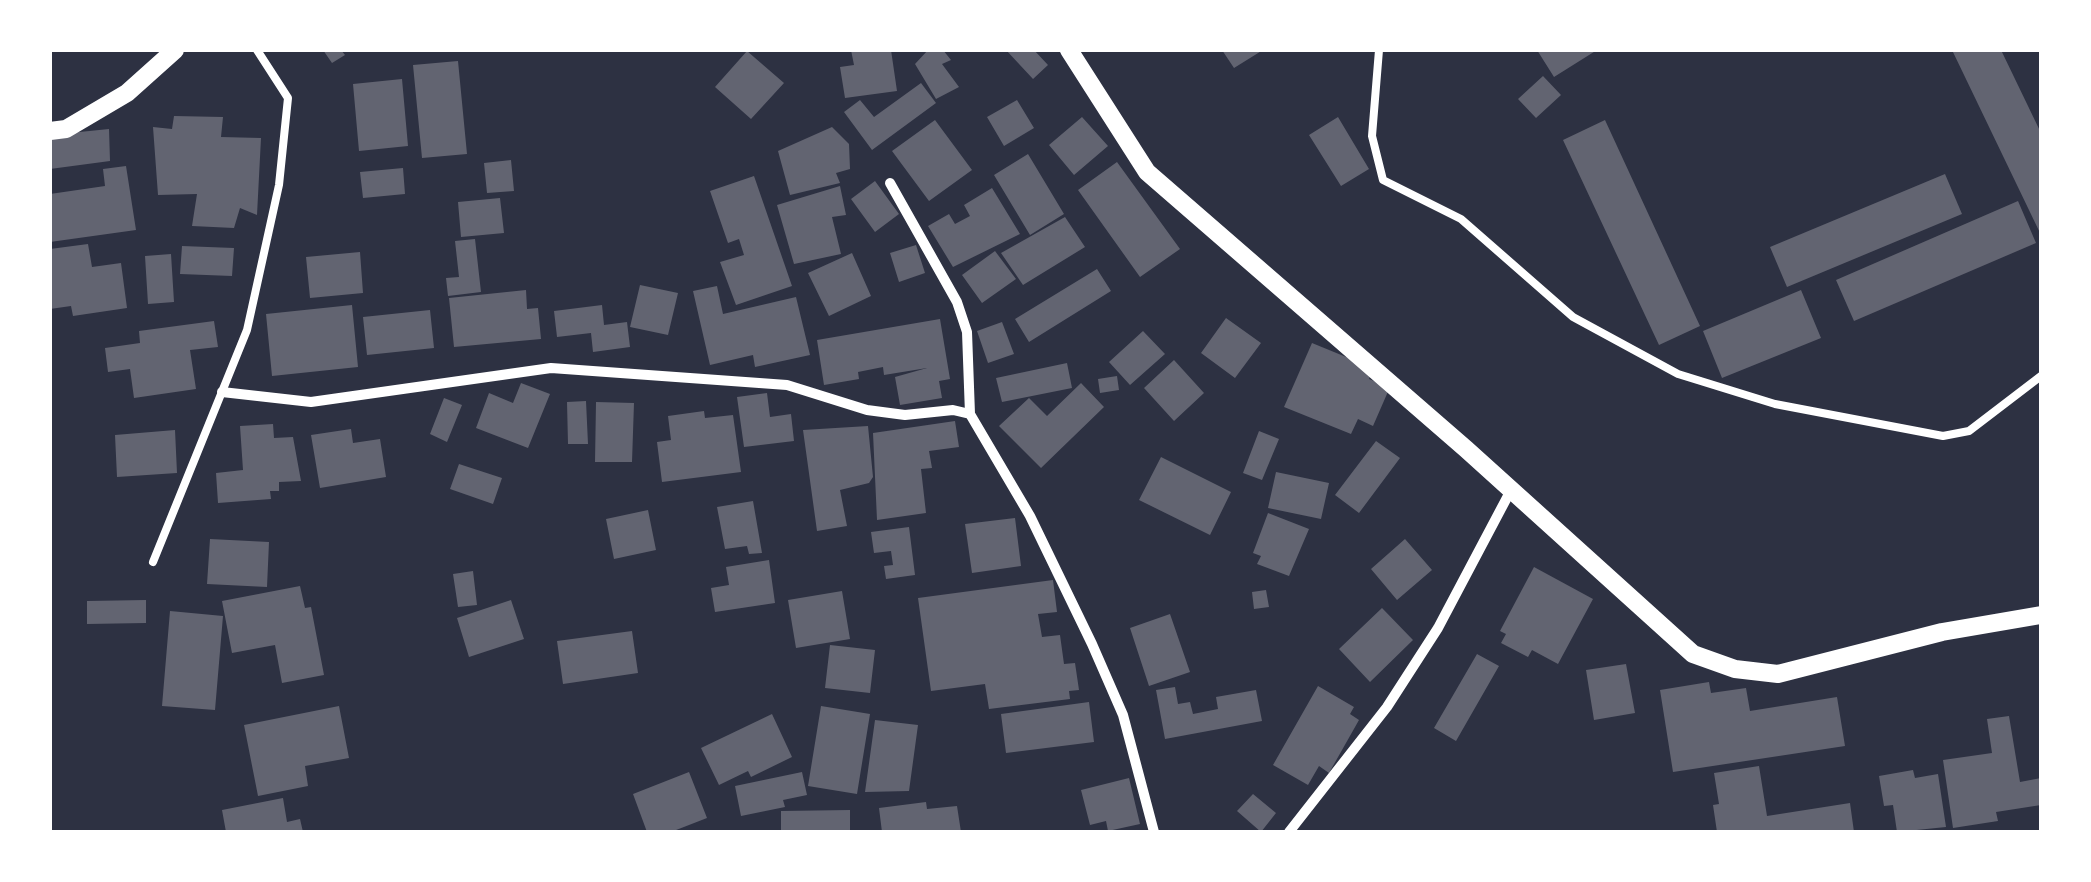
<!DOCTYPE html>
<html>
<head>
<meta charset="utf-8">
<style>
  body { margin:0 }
  #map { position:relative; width:2091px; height:882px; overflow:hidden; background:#2d3142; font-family:"Sofia Sans Condensed",sans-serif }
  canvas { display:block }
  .frame { position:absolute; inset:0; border:52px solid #fff; pointer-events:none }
</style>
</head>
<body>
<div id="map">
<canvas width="2091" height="882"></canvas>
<div class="frame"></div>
</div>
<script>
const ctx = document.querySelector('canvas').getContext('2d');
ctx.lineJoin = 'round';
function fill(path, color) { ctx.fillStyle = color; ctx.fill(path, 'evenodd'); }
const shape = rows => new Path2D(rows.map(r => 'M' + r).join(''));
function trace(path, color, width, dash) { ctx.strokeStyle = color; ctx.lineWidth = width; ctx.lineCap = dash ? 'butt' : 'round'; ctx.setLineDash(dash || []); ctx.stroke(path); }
const building = shape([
  [323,50,341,50,345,55,332,63],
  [851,50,891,50,897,91,845,98,840,67,854,65],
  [928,50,943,50,951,60,942,64,959,87,936,99,915,64],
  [1006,50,1034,50,1048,65,1033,79],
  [1222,50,1263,50,1234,68],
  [1537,50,1597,50,1554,77],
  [1952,50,2001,50,2041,133,2041,235],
  [747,51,784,83,751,119,715,87],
  [458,61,467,154,422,158,413,65],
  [1543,76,1561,95,1536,118,1518,99],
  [402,79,408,146,359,151,353,84],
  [921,83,936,103,872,150,844,112,860,100,874,117],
  [1017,100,1034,128,1004,146,987,117],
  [174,116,223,117,221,137,261,138,257,215,240,208,234,228,192,226,197,194,158,195,153,127,172,129],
  [1082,117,1108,146,1074,175,1049,145],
  [1338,117,1369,169,1341,186,1309,135],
  [935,120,972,170,929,201,892,151],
  [1605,120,1700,326,1659,345,1563,140],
  [832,127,849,144,850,169,836,173,840,183,790,195,778,151],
  [109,129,110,161,50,169,50,135],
  [1028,154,1064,214,1030,235,994,175],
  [511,160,514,191,487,193,484,163],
  [1117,162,1180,249,1140,277,1078,190],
  [126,166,136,230,50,242,50,194,105,186,103,169],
  [403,168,405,194,363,198,360,172],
  [1945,174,1962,214,1787,287,1770,247],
  [754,176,792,286,736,305,720,262,744,255,739,239,728,243,710,191],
  [875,181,899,214,875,232,851,199],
  [840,186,846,215,832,217,841,254,794,264,777,205],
  [992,188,1020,234,953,267,928,226,949,214,955,224,970,216,964,205],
  [500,198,504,233,461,237,458,202],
  [2018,201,2036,243,1854,321,1836,280],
  [1065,217,1085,247,1023,285,1001,253],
  [475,239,481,292,448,296,446,278,459,277,455,241],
  [88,244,92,267,121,263,127,308,73,316,71,306,50,309,50,249],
  [916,245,925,273,899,282,890,253],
  [182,246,234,248,232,276,180,274],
  [995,251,1016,279,982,303,962,275],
  [360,252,363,293,310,298,306,257],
  [852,253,871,296,829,316,808,273],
  [171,254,174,302,148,304,145,256],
  [1097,269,1111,291,1029,342,1015,319],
  [640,285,678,293,668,335,630,327],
  [717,286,723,314,796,297,810,355,755,367,753,355,710,365,693,291],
  [526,290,527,309,538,308,541,339,454,347,449,298],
  [1801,290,1821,338,1722,378,1703,331],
  [352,305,358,367,272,376,266,314],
  [602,305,604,325,627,322,630,347,593,352,591,333,557,337,554,311],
  [430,310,434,348,367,355,363,317],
  [1226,318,1261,343,1235,378,1201,353],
  [940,319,950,379,939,381,942,398,900,405,895,377,927,368,884,375,883,367,858,372,859,379,824,385,817,340],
  [214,321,218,347,190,350,196,389,134,398,130,369,108,372,105,348,140,343,139,331],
  [1002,322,1014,354,988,363,977,331],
  [1143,331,1165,354,1130,385,1109,362],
  [1312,343,1373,368,1369,379,1390,387,1373,426,1358,419,1351,434,1284,407],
  [1174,360,1204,393,1174,421,1144,388],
  [1067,363,1072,388,1002,402,996,378],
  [1117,376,1119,390,1100,393,1098,379],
  [521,383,550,394,528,448,476,428,489,393,513,403],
  [1081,383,1104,407,1041,468,999,426,1029,398,1047,416],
  [767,393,770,417,791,414,794,441,744,447,737,397],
  [444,398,462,405,447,442,430,434],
  [586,401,588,444,568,444,567,402],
  [596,402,634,403,632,462,595,462],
  [704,411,705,418,733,415,741,472,662,482,657,442,671,440,668,416],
  [955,421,959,447,929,451,932,468,921,469,926,513,877,520,873,433],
  [273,424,274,438,293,437,301,481,279,482,279,491,270,491,271,499,218,503,216,473,243,470,240,426],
  [868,426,873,477,869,483,840,490,847,526,817,531,803,430],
  [351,429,353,443,380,439,386,477,320,488,311,435],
  [175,430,177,473,117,477,115,435],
  [1259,431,1279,439,1262,480,1243,473],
  [1376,441,1400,458,1359,513,1335,495],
  [1161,457,1231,492,1210,535,1139,500],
  [459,464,502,478,493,504,450,489],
  [1276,472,1329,483,1321,519,1268,508],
  [753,501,762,553,749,554,747,546,725,549,717,507],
  [648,510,656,550,614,559,606,519],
  [1268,513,1309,529,1289,576,1257,564,1261,556,1253,553],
  [1015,518,1021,566,972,573,965,524],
  [909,527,915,575,886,579,884,566,893,565,891,551,874,553,871,532],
  [210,539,269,542,267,587,207,584],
  [1405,539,1432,570,1397,600,1371,569],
  [769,560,775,603,715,612,711,588,729,585,726,567],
  [1534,567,1593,599,1558,664,1532,650,1528,657,1501,643,1506,634,1500,631],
  [473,571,477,605,458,607,453,574],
  [1053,580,1057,612,1038,614,1042,637,1060,635,1064,664,1075,663,1079,690,1069,691,1070,699,989,709,985,684,931,691,918,598],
  [300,586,305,608,311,607,324,675,282,683,275,645,232,653,222,601],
  [1266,590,1269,607,1254,609,1252,592],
  [842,591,850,639,796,648,788,600],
  [146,600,146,623,87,624,87,601],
  [511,600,524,639,469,657,457,618],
  [1382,608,1413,640,1370,682,1339,649],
  [170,611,223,616,215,710,162,706],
  [1170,614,1190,672,1149,686,1130,628],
  [632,631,638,673,563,684,557,641],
  [830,645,875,650,870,693,825,688],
  [1477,654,1499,666,1456,741,1434,728],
  [1626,664,1635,713,1594,720,1586,670],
  [1709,682,1711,693,1746,688,1750,711,1837,697,1845,746,1673,772,1660,690],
  [1318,686,1354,707,1350,714,1359,720,1329,773,1319,766,1308,785,1273,765],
  [1175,687,1178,704,1190,702,1193,714,1218,709,1216,697,1256,690,1262,721,1165,739,1156,690],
  [1089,702,1094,742,1006,753,1001,714],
  [339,706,349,758,305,766,308,786,258,796,244,725],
  [821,706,870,714,857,794,808,786],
  [772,714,792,757,751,777,748,771,719,785,701,748],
  [2009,716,2020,782,2041,778,2041,805,1996,812,1998,821,1953,828,1943,760,1992,753,1987,719],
  [875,720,918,725,909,791,865,792],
  [1759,766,1767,816,1850,803,1854,832,1717,832,1713,805,1719,804,1714,773],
  [1913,770,1915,778,1938,774,1946,827,1897,832,1893,805,1884,806,1879,776],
  [689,772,707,818,671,832,647,832,633,794],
  [802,772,807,795,783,800,785,807,741,816,735,786],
  [1129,778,1140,824,1108,831,1106,821,1090,825,1081,790],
  [1253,794,1276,813,1261,832,1237,811],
  [283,798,287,822,300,819,303,832,226,832,222,810],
  [926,802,927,809,957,806,961,832,882,832,879,808],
  [850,810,850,832,781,832,781,811]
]);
const service = shape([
  [1379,50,1372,136,1383,180,1461,219,1573,317,1678,374,1775,404,1943,436,1969,431,2041,376],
  [153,562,247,330,279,185,288,98,257,50]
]);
const minor = shape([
  [890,183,957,302,967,332,970,414],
  [222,392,311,402,551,368,787,385,867,410,905,415,953,410,970,414,1030,516,1092,644,1123,715,1154,832],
  [1289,832,1387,707,1438,628,1511,490]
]);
const tertiary = shape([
  [1069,50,1147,172,1466,449,1693,654,1735,669,1778,674,1942,632,2041,615],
  [50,131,66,129,127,93,175,50]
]);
fill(building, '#626471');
trace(service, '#fff', 8);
trace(minor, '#fff', 10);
trace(tertiary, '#fff', 18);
</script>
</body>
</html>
